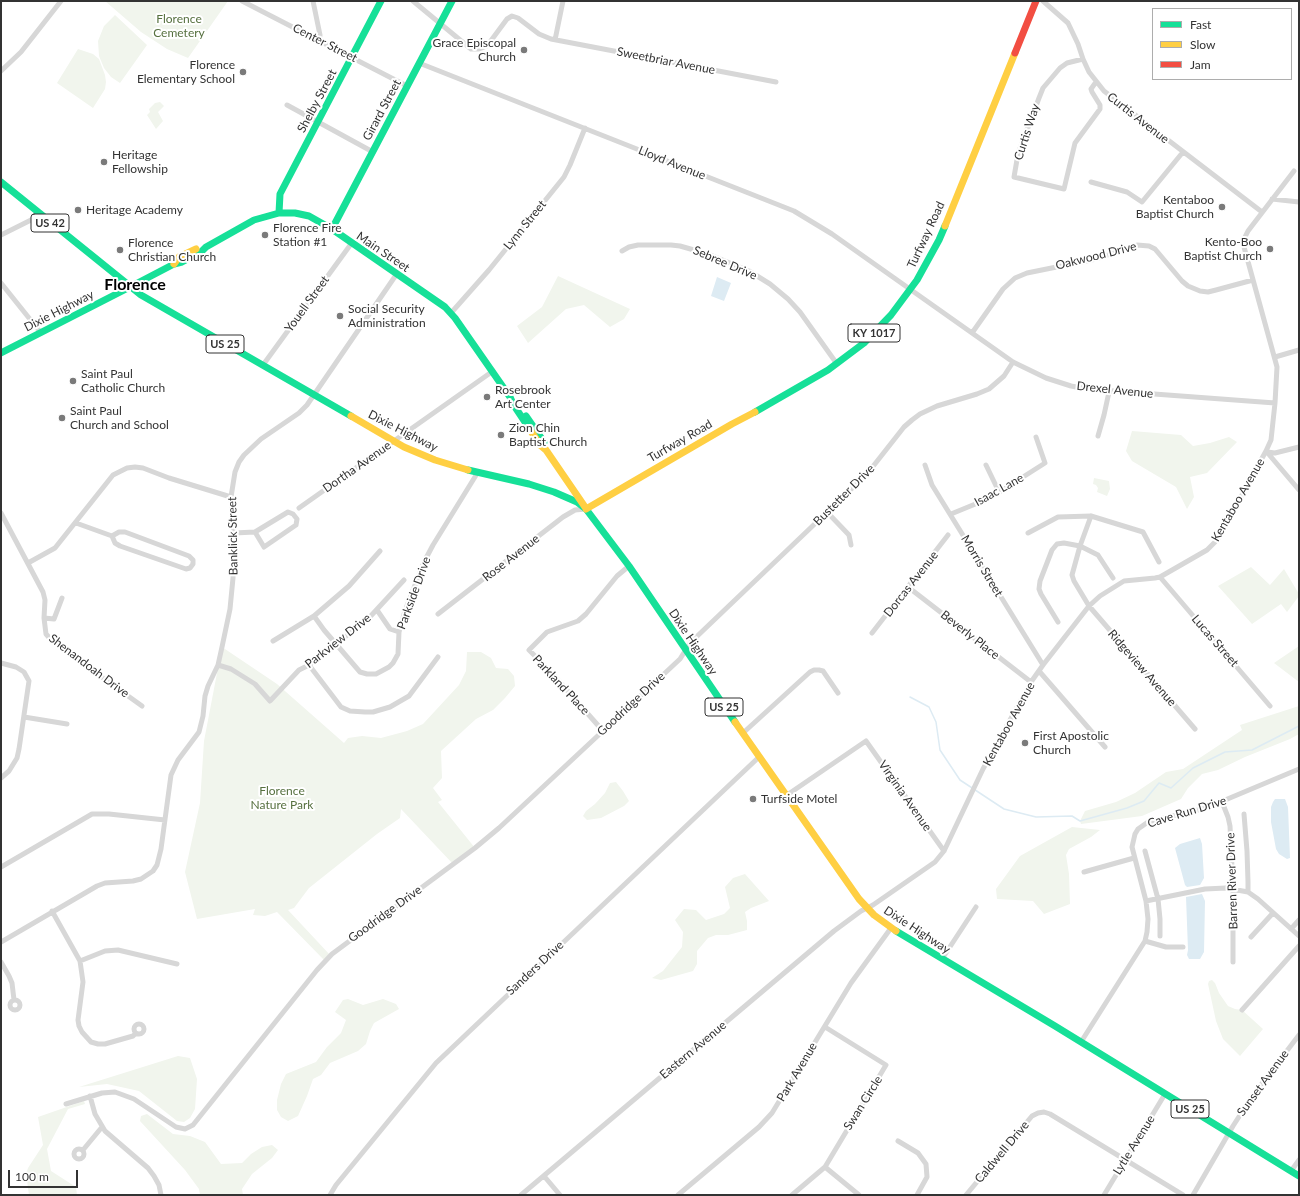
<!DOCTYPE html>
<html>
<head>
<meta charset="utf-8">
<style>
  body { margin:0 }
  #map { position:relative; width:1300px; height:1196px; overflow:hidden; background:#fff; font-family:Lato,sans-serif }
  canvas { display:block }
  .frame { position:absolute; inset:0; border:2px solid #333; pointer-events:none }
  .legend { position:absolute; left:1152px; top:8px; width:140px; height:72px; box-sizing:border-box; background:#fff; border:1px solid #adadad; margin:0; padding:5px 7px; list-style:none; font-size:12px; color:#333 }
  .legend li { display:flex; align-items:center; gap:8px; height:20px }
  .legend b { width:20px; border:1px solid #adadad }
  .scale { position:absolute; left:8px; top:1170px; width:70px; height:18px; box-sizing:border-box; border:2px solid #333; border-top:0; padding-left:5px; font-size:12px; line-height:14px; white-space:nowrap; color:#333; -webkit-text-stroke:3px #fff; paint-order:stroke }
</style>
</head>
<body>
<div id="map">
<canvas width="1300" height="1196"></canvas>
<div class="frame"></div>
<ul class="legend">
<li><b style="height:5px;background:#16e098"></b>Fast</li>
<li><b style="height:5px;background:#ffcf43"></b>Slow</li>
<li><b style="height:5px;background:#f24e42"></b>Jam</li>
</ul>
<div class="scale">100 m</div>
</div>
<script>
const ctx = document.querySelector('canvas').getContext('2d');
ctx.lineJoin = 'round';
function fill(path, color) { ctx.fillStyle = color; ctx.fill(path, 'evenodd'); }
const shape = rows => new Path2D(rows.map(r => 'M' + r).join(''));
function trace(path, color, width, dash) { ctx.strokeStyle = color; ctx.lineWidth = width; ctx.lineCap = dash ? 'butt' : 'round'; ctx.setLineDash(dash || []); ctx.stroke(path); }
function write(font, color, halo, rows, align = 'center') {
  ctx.font = font + ' Lato,sans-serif'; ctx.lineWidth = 4; ctx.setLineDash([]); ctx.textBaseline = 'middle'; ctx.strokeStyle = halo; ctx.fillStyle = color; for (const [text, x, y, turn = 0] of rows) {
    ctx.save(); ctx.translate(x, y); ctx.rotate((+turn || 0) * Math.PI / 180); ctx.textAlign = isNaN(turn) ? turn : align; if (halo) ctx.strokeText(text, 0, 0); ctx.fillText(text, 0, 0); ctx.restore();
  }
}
const green = shape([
  [105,1,228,1,188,58,167,49,141,32],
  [115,15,147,45,120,83,111,77,104,68,99,56,98,41,104,26],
  [78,49,93,54,99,59,105,75,106,82,105,89,93,108,57,83],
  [160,102,164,106,158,112,163,121,156,129,147,115,150,112,149,109,155,103],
  [558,276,630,309,624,319,610,327,584,305,566,309,528,343,517,326,542,307],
  [1132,431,1181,435,1193,446,1210,443,1229,437,1237,442,1207,473,1190,477,1194,497,1187,509,1176,487,1132,461,1126,451],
  [1094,478,1109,481,1110,489,1107,496,1097,492,1098,488,1096,485,1093,484],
  [1251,567,1270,585,1284,569,1299,594,1299,596,1287,612,1281,604,1252,624,1218,586],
  [1299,646,1299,682,1274,663],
  [222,647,277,684,344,743,348,738,362,736,381,738,407,731,423,724,459,685,466,671,467,652,481,652,491,658,496,668,508,669,514,676,515,686,505,698,493,710,476,719,441,751,442,778,433,788,442,800,438,802,475,848,453,864,401,809,400,818,377,834,309,888,294,908,288,910,331,956,325,961,277,912,265,916,253,915,255,909,197,919,185,872,200,803,204,741],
  [1299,706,1299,734,1290,739,1245,757,1218,770,1202,774,1188,788,1181,799,1142,816,1081,824,1080,821,1085,811,1116,802,1135,793,1166,772,1183,769,1242,730,1240,725],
  [616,782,623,791,629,801,624,806,601,818,587,820,583,816,586,811,595,804,605,793,610,783],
  [1072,827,1100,830,1091,837,1069,849,1066,855,1069,874,1070,904,1044,914,1033,901,997,899,996,889,1020,856],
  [745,874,769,901,751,908,745,912,747,921,747,930,728,935,716,935,708,938,697,951,697,964,693,971,661,980,652,978,663,971,682,947,683,932,675,920,684,909,696,910,706,920,724,914,730,908,725,887,733,878],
  [1212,980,1215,983,1219,993,1228,1006,1235,1009,1242,1010,1263,1029,1240,1056,1223,1039,1216,1021,1208,984,1209,981],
  [348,999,363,1005,383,999,396,1004,399,1009,374,1023,370,1031,366,1044,358,1051,330,1063,321,1075,313,1079,307,1096,298,1116,288,1121,281,1117,277,1110,277,1100,281,1084,286,1074,316,1062,327,1047,341,1033,346,1020,335,1012,343,1000],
  [178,1056,190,1058,197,1079,195,1109,190,1118,184,1122,177,1121,139,1091,107,1084,79,1087],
  [84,1101,85,1104,68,1109,47,1149,51,1171,76,1187,77,1195,29,1195,26,1174,28,1168,43,1145,38,1117],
  [147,1114,173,1134,190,1136,205,1142,221,1164,242,1163,251,1154,262,1147,272,1145,278,1150,272,1158,252,1174,242,1189,243,1195,200,1195,199,1189,185,1170,140,1121,141,1116]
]);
const water = shape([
  [717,277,731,283,724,301,711,296],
  [1275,799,1285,799,1288,807,1290,858,1287,859,1279,854,1276,849,1271,822,1271,807,1273,802],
  [1200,838,1202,844,1204,878,1200,885,1187,887,1185,885,1175,848,1180,844],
  [1202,894,1205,901,1204,952,1200,959,1189,959,1187,955,1188,950,1186,897]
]);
const stream = shape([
  [910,697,929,707,936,722,940,750,960,780,1004,809,1036,817,1072,816,1080,821,1127,808,1144,801,1159,783,1171,788,1193,768,1225,752,1252,750,1299,726]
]);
const street = shape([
  [242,1,407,86],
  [313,1,320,35,319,41],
  [413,1,471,49,479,49,487,46,507,19,512,16,518,18,539,34,551,39,776,82],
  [1043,1,1068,23,1078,44,1083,59,1089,72,1104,91,1262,212],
  [555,40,563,1],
  [1083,59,1067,63,1060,68,1043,88,1039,98,1018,154,1014,177,1064,189,1075,143,1100,109,1100,105,1092,92,1091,89,1096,82],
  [419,63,794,211,832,234,1013,362,1046,378,1071,386,1087,389,1275,403],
  [1,71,21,52,61,1],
  [287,105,373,152],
  [1091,182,1127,192,1142,202,1183,152],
  [1272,199,1299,202],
  [1,235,41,215],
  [622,251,629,247,638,245,671,245,680,246,708,254,749,271,770,284,788,299,800,312,837,364],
  [1,283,41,333],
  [451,313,489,270,564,177,570,165,585,128],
  [972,333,1003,289,1015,278,1027,273,1096,259,1137,245,1149,246,1155,249,1182,281,1188,286,1200,291,1208,292,1216,290,1253,280],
  [1275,357,1299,350],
  [263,365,351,244],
  [1098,436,1104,415,1109,392],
  [1266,451,1299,490],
  [1267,452,1275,453,1299,447],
  [925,465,932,485,1043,665],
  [986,465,999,492],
  [299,508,493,371],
  [827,512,849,535,851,545],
  [1,513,43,592,45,600,44,618,46,634,53,642,142,706],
  [951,514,990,498,1045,463,1036,437],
  [1091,516,1080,546,1072,575,1074,581,1089,606,1195,729],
  [76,523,112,536,115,543,120,546,186,569,190,568,193,564,193,560,189,556,125,532,119,532,112,536],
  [234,533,255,532,288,512,293,514,297,519,296,525,264,547,255,532],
  [1028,533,1058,517,1091,516,1143,532,1159,562],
  [28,563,55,548,113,475,127,468,135,467,143,468,169,478,231,497],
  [1160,577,1270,706],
  [908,587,1031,682],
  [377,610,390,629,399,632],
  [438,614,563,517,575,510,586,509],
  [314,616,324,630,360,672,367,674,376,674,389,667,393,663,398,654,399,632,405,611,424,562,433,545,478,472],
  [44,618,54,619,62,598],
  [1058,622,1041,594,1039,589,1040,581,1052,550,1057,544,1064,543,1080,546,1098,555,1113,578],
  [872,633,948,535],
  [273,641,314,616,349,586,380,551],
  [1,663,16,667,24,672,29,681,19,749,17,758,9,771,1,778],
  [218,665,231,669,255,684,270,701,299,670,309,665,368,619,404,580],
  [309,665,341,707,350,711,365,712,373,712,390,707,409,696,438,657],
  [1039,671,1105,747],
  [24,717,67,724],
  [603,731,550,671,529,650,547,632,578,621,586,614,617,576,629,566],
  [743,733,810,672,814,670,819,670,823,671,838,693],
  [787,795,866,741,944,851],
  [1222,802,1228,817,1230,826,1233,889,1233,962],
  [1244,814,1247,851,1248,882,1248,892],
  [1145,851,1158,899,1160,919,1160,936],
  [1,867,92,814,109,814,165,820],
  [1084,872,1134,858],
  [1146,901,1205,889,1226,888,1248,892,1258,899,1299,936],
  [52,911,80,961,83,982,78,1020,79,1026,82,1032,91,1042,98,1044,105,1044,133,1036,136,1033],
  [1291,929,1299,920],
  [1251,937,1273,913],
  [1145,941,1166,947,1183,947],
  [1,942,97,886,105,883,133,881,141,879,153,871,157,865,161,849,171,775,178,760,199,732,203,716,205,696,208,686,218,665,222,647,230,609,233,578,234,536,231,497,235,472,239,462,244,455,261,439,299,413,307,405,396,275],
  [942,959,976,907],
  [80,961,105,951,118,950,177,964],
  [1,962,9,976,12,983,14,1000],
  '10 1005a5 5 0 1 1 10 0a5 5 0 1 1-10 0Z',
  [1242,1010,1299,946],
  '134 1029a5 5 0 1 1 10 0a5 5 0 1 1-10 0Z',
  [1081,1042,1145,941,1147,932,1148,919,1146,901,1132,847,1135,834,1138,829,1148,822,1206,808,1299,769],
  [90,1096,95,1114,105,1131,148,1168,154,1176,159,1185,161,1195],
  [66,1104,102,1093,115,1092,134,1099,176,1127,185,1129,193,1125,317,970,332,954,475,848,499,828,680,659,690,643,867,474,904,427,912,420,920,414,937,406,977,394,989,389,1004,376,1013,362],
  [898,1141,918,1153,926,1164,927,1177,917,1195],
  '74 1154a5 5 0 1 1 10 0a5 5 0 1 1-10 0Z',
  [83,1150,102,1127],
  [825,1167,859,1195],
  [1291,1171,1299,1160],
  [544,1176,560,1195],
  [330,1195,336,1185,436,1063,759,757],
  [521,1195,834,931,861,911,873,905,935,862,944,851,983,769,1031,682,1043,665,1089,606,1100,596,1124,581,1155,578,1160,577,1207,550,1218,539,1266,451,1271,440,1275,403,1277,367,1244,247,1244,239,1248,231,1294,171],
  [678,1195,759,1127,772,1113,851,983,891,928],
  [792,1195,825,1167,886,1065,825,1027],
  [966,1195,1032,1116,1038,1113,1044,1112,1050,1114,1183,1195],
  [1104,1195,1165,1094],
  [1193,1195,1233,1126,1251,1098,1299,1035]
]);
const fast = shape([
  [1,182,141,295,351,416],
  [279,213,280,194,381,1],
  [332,229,452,1],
  [130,287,174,264,182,262,201,252,206,247,254,220,279,213,295,213,309,216,332,229,445,307,455,318,510,397,513,404,529,428],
  [1,353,130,287],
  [755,412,828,370,864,343,891,315,917,280,939,240,945,226],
  [526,416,544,442],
  [468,470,529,484,554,492,577,502,586,509,629,566,735,722],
  [896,931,1055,1026,1299,1176]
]);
const slow = shape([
  [945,226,1015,53],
  [174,264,179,257,196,249],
  [351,416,404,447,435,460,468,470],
  [529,428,540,445,546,450,585,507],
  [586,509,732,424,755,412],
  [735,722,859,899,874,915,896,931]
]);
const jam = shape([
  [1015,53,1036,1]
]);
const markers = [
  [524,50,4,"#7a7a7a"],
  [243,72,4,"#7a7a7a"],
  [104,162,4,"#7a7a7a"],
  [1222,207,4,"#7a7a7a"],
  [78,210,4,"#7a7a7a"],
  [265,235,4,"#7a7a7a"],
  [1270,249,4,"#7a7a7a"],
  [120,250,4,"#7a7a7a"],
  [340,316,4,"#7a7a7a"],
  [73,381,4,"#7a7a7a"],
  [487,397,4,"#7a7a7a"],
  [62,418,4,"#7a7a7a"],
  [501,435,4,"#7a7a7a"],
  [1025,743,4,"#7a7a7a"],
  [753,799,4,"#7a7a7a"]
];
const shields = [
  [50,223,38],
  [874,333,52],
  [225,344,38],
  [724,707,38],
  [1190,1109,38]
];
const shieldNames = [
  ["US 42",50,223],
  ["KY 1017",874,333],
  ["US 25",225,344],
  ["US 25",724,707],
  ["US 25",1190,1109]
];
const parkNames = [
  ["Florence",179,19],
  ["Cemetery",179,33],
  ["Florence",282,791],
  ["Nature Park",282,805]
];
const streetNames = [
  ["Center Street",325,43,27],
  ["Sweetbriar Avenue",666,61,11],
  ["Shelby Street",317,101,-62],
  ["Girard Street",382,110,-62],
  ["Curtis Avenue",1138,118,38],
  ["Curtis Way",1027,132,-72],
  ["Lloyd Avenue",672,163,22],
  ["Lynn Street",525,225,-51],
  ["Turfway Road",926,235,-65],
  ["Main Street",383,252,34],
  ["Oakwood Drive",1096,256,-14],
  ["Sebree Drive",725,263,23],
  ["Youell Street",307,304,-54],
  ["Dixie Highway",59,311,-27],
  ["Drexel Avenue",1115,390,6],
  ["Dixie Highway",403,431,27],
  ["Turfway Road",680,441,-30],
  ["Dortha Avenue",357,467,-35],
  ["Isaac Lane",999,490,-29],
  ["Bustetter Drive",844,495,-45],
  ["Kentaboo Avenue",1238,500,-60],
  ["Banklick Street",233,536,-91],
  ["Rose Avenue",511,558,-38],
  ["Morris Street",982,566,59],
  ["Dorcas Avenue",911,584,-52],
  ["Parkside Drive",414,593,-70],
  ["Beverly Place",970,635,38],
  ["Parkview Drive",338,641,-38],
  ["Lucas Street",1215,641,49],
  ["Dixie Highway",693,642,56],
  ["Shenandoah Drive",89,666,37],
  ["Ridgeview Avenue",1142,668,49],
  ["Parkland Place",561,685,47],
  ["Goodridge Drive",631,704,-43],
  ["Kentaboo Avenue",1009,724,-61],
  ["Virginia Avenue",905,796,55],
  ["Cave Run Drive",1187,812,-17],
  ["Barren River Drive",1232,881,-92],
  ["Goodridge Drive",385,914,-36],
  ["Dixie Highway",917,930,33],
  ["Sanders Drive",535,968,-43],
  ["Eastern Avenue",693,1050,-40],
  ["Park Avenue",797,1072,-59],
  ["Sunset Avenue",1263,1083,-54],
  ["Swan Circle",863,1103,-58],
  ["Lytle Avenue",1134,1145,-58],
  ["Caldwell Drive",1002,1152,-50]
];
const poiNames = [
  ["Grace Episcopal",516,43,"right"],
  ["Church",516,57,"right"],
  ["Florence",235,65,"right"],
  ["Elementary School",235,79,"right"],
  ["Heritage",112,155],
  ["Fellowship",112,169],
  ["Kentaboo",1214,200,"right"],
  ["Baptist Church",1214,214,"right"],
  ["Heritage Academy",86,210],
  ["Florence Fire",273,228],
  ["Station #1",273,242],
  ["Kento-Boo",1262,242,"right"],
  ["Baptist Church",1262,256,"right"],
  ["Florence",128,243],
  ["Christian Church",128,257],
  ["Social Security",348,309],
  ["Administration",348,323],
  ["Saint Paul",81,374],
  ["Catholic Church",81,388],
  ["Rosebrook",495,390],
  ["Art Center",495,404],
  ["Saint Paul",70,411],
  ["Church and School",70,425],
  ["Zion Chin",509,428],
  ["Baptist Church",509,442],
  ["First Apostolic",1033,736],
  ["Church",1033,750],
  ["Turfside Motel",761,799]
];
const districtNames = [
  ["Florence",135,285]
];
fill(green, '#f1f5ed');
fill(water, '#ddebf3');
trace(stream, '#ddebf3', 1.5);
trace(street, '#d7d7d7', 5);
trace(fast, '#16e098', 7);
trace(slow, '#ffcf43', 7);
trace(jam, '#f24e42', 7);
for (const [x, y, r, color] of markers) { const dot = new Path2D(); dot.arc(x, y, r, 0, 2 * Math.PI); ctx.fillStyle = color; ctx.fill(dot); trace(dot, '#fff', 1.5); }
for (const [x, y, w] of shields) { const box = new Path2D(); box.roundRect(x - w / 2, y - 9, w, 18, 3); ctx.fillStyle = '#fff'; ctx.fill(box); trace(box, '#333', 1); }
write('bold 11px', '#333', null, shieldNames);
write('12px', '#56703f', '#fff', parkNames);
write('12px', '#333', '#fff', streetNames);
write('12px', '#333', '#fff', poiNames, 'left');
write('bold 16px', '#000', '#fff', districtNames);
</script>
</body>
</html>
